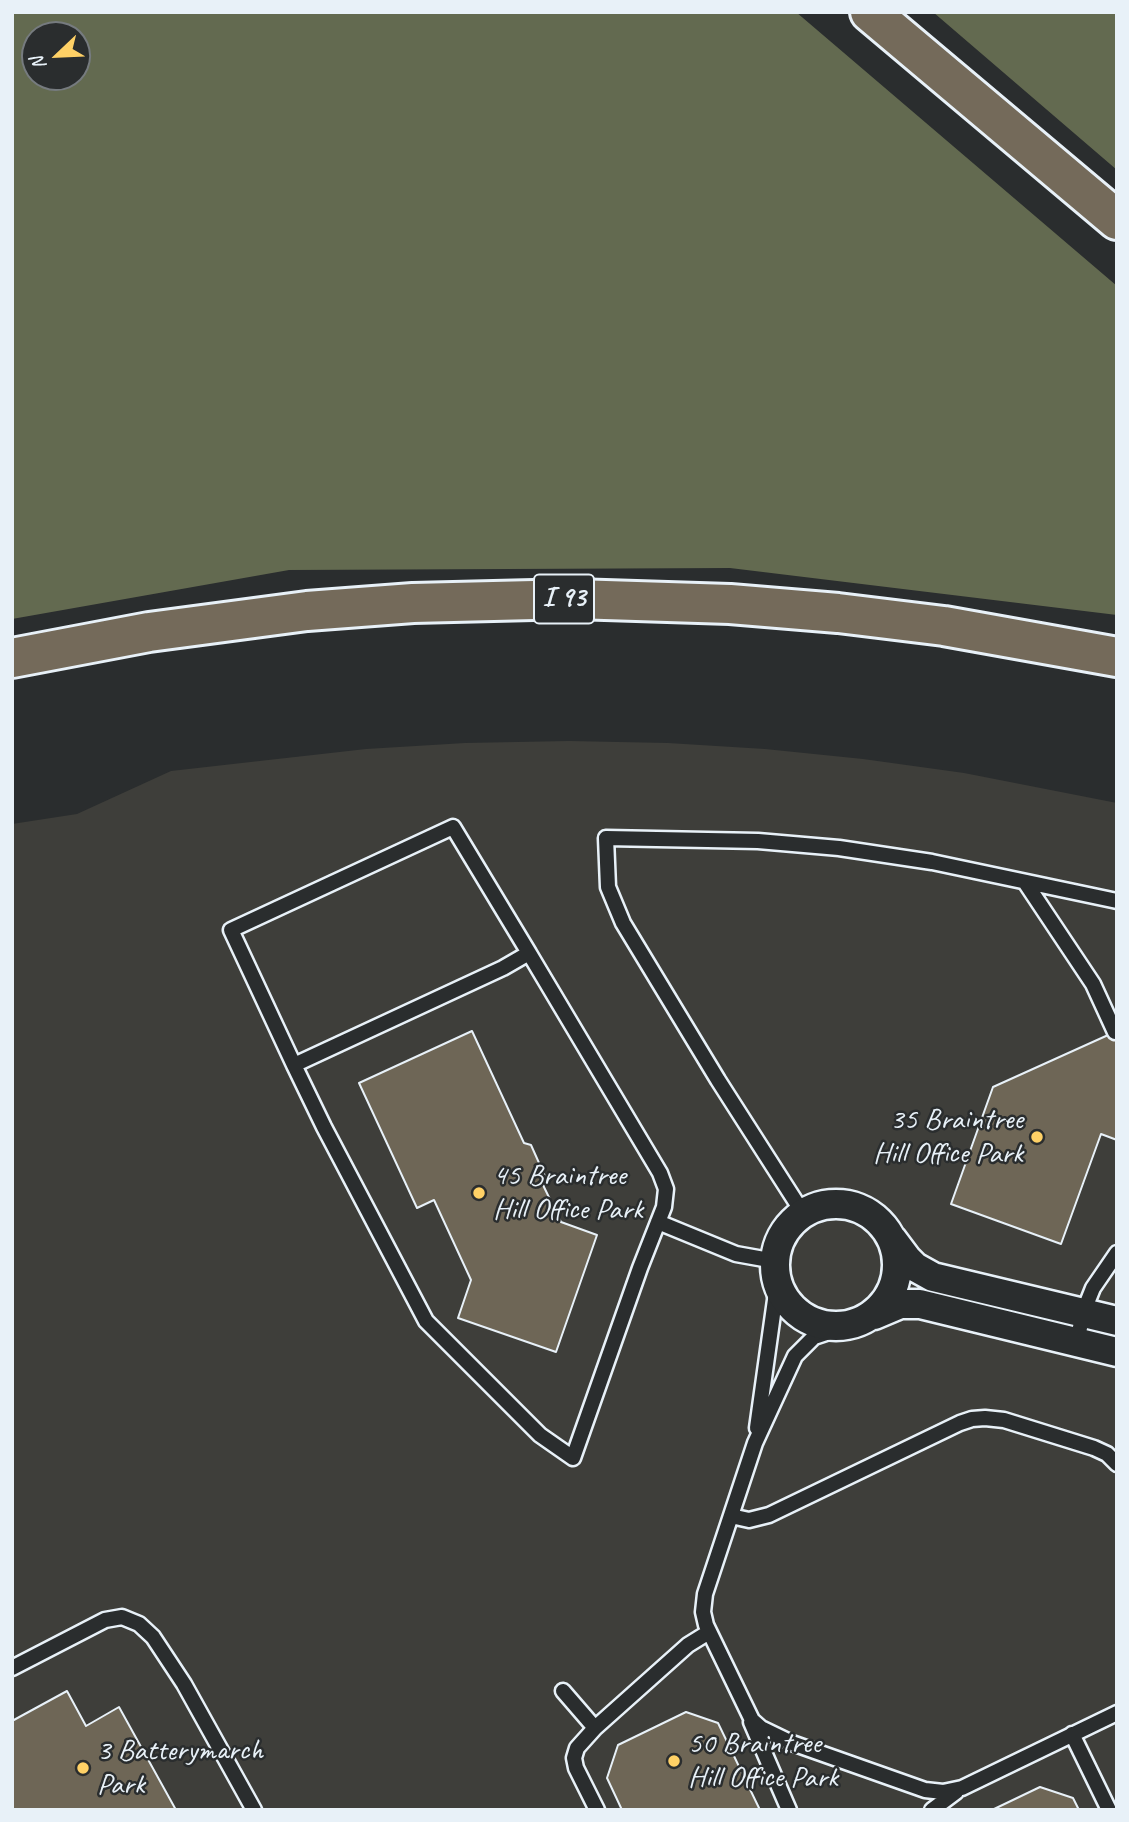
<!DOCTYPE html>
<html>
<head>
<meta charset="utf-8">
<style>
  body { margin:0 }
  #map { position:relative; width:1129px; height:1822px; overflow:hidden; background:#2a2d2e; font-family:Caveat,sans-serif }
  canvas { display:block }
  .frame { position:absolute; inset:0; border:14px solid #e8f1f8; pointer-events:none }
  .north { position:absolute; left:21px; top:21px; width:70px; height:70px; box-sizing:border-box; background:#2a2d2e; border:2px solid #767b7f; border-radius:50%; rotate:247deg; font-size:19px; font-weight:700; line-height:28px; text-align:center; color:#e8f1f8 }
  .north::after { content:''; display:block; margin:auto; width:24px; height:32px; background:#ffd166; clip-path:polygon(50% 0,100% 100%,50% 72%,0 100%) }
</style>
</head>
<body>
<div id="map">
<canvas width="1129" height="1822"></canvas>
<div class="frame"></div>
<div class="north">N</div>
</div>
<script>
const ctx = document.querySelector('canvas').getContext('2d');
ctx.lineJoin = 'round';
function fill(path, color) { ctx.fillStyle = color; ctx.fill(path, 'evenodd'); }
const shape = rows => new Path2D(rows.map(r => 'M' + r).join(''));
function trace(path, color, width, dash) { ctx.strokeStyle = color; ctx.lineWidth = width; ctx.lineCap = dash ? 'butt' : 'round'; ctx.setLineDash(dash || []); ctx.stroke(path); }
function write(font, color, halo, rows, align = 'center') {
  ctx.font = font + ' Caveat,sans-serif'; ctx.lineWidth = 5; ctx.setLineDash([]); ctx.textBaseline = 'middle'; ctx.strokeStyle = halo; ctx.fillStyle = color; for (const [text, x, y, turn = 0] of rows) {
    ctx.save(); ctx.translate(x, y); ctx.rotate((+turn || 0) * Math.PI / 180); ctx.textAlign = isNaN(turn) ? turn : align; if (halo) ctx.strokeText(text, 0, 0); ctx.fillText(text, 0, 0); ctx.restore();
  }
}
const built = shape([
  [569,741,668,743,765,749,863,759,964,773,1117,803,1117,1810,12,1810,12,824,77,814,171,771,366,749,465,743]
]);
const green = shape([
  [12,12,796,12,1117,286,1117,615,730,568,289,570,12,619],
  [35,35,77,35,77,77,35,77],
  [933,12,1117,12,1117,170]
]);
const building = shape([
  [472,1031,524,1143,531,1145,548,1183,543,1185,561,1222,597,1235,556,1352,458,1318,471,1280,434,1200,417,1208,359,1083,472,1031],
  [1117,1031,1117,1140,1101,1134,1061,1244,951,1204,993,1087,1117,1031],
  [67,1691,86,1726,119,1707,176,1810,12,1810,12,1721,67,1691],
  [686,1712,718,1723,760,1810,622,1810,607,1778,618,1745,686,1712],
  [1040,1787,1073,1798,1079,1810,992,1810,1040,1787]
]);
const service = shape([
  [1025,882,1093,984,1115,1032],
  [529,953,660,1173,666,1189,664,1207,640,1268,573,1458,540,1435,426,1321,324,1127,294,1065,503,968,529,953],
  [294,1065,231,930,453,827,529,953],
  [803,1213,718,1080,623,923,608,887,606,838,758,841,839,848,932,862,1117,901],
  [658,1222,736,1254,775,1261],
  [847,1326,814,1337,795,1356,755,1443,705,1594,703,1612,706,1625,752,1720,761,1728,792,1743,925,1790,943,1792,962,1788,1117,1713],
  [1077,1342,1083,1313,1093,1288,1117,1253],
  [757,1428,775,1300,776,1272],
  [731,1516,749,1520,769,1515,960,1423,972,1419,985,1418,1004,1420,1094,1448,1107,1454,1117,1464],
  [12,1668,105,1620,122,1617,139,1624,153,1637,184,1684,254,1810],
  [563,1691,595,1728],
  [751,1722,789,1810],
  [1072,1734,1109,1810],
  [597,1810,576,1768,574,1758,577,1748,595,1728,688,1645,709,1632],
  [932,1810,956,1792]
]);
const minor = shape([
  '775 1265a61 61 0 1 1 122 0a61 61 0 1 1-122 0Z',
  [892,1239,907,1259,915,1267,933,1277,1117,1321],
  [874,1315,900,1304,920,1304,1117,1352]
]);
const motorway = shape([
  [870,12,1117,220],
  [12,658,149,632,307,611,413,603,574,599,730,604,838,613,944,626,1117,657]
]);
const markers = [
  [1037,1137,7,"#ffd166"],
  [479,1193,7,"#ffd166"],
  [674,1761,7,"#ffd166"],
  [83,1768,7,"#ffd166"]
];
const shields = [
  [564,599,60]
];
const shieldNames = [
  ["I 93",564,599]
];
const poiNames = [
  ["35 Braintree",1023,1120,"right"],
  ["Hill Office Park",1023,1154,"right"],
  ["45 Braintree",493,1176],
  ["Hill Office Park",493,1210],
  ["50 Braintree",688,1744],
  ["Hill Office Park",688,1778],
  ["3 Batterymarch",97,1751],
  ["Park",97,1785]
];
fill(built, '#3e3e3a');
fill(green, '#636a50');
fill(building, '#6e6656');
trace(building, '#e8f1f8', 2);
trace(service, '#e8f1f8', 19);
trace(minor, '#e8f1f8', 33);
trace(motorway, '#e8f1f8', 44);
trace(service, '#2a2d2e', 14);
trace(minor, '#2a2d2e', 28);
trace(motorway, '#746a5a', 38);
for (const [x, y, r, color] of markers) { const dot = new Path2D(); dot.arc(x, y, r, 0, 2 * Math.PI); ctx.fillStyle = color; ctx.fill(dot); trace(dot, '#2a2d2e', 2.5); }
for (const [x, y, w] of shields) { const box = new Path2D(); box.roundRect(x - w / 2, y - 24.5, w, 49, 5); ctx.fillStyle = '#2a2d2e'; ctx.fill(box); trace(box, '#e8f1f8', 2); }
write('bold 28px', '#e8f1f8', null, shieldNames);
write('30px', '#e8f1f8', '#2a2d2e', poiNames, 'left');
</script>
</body>
</html>
